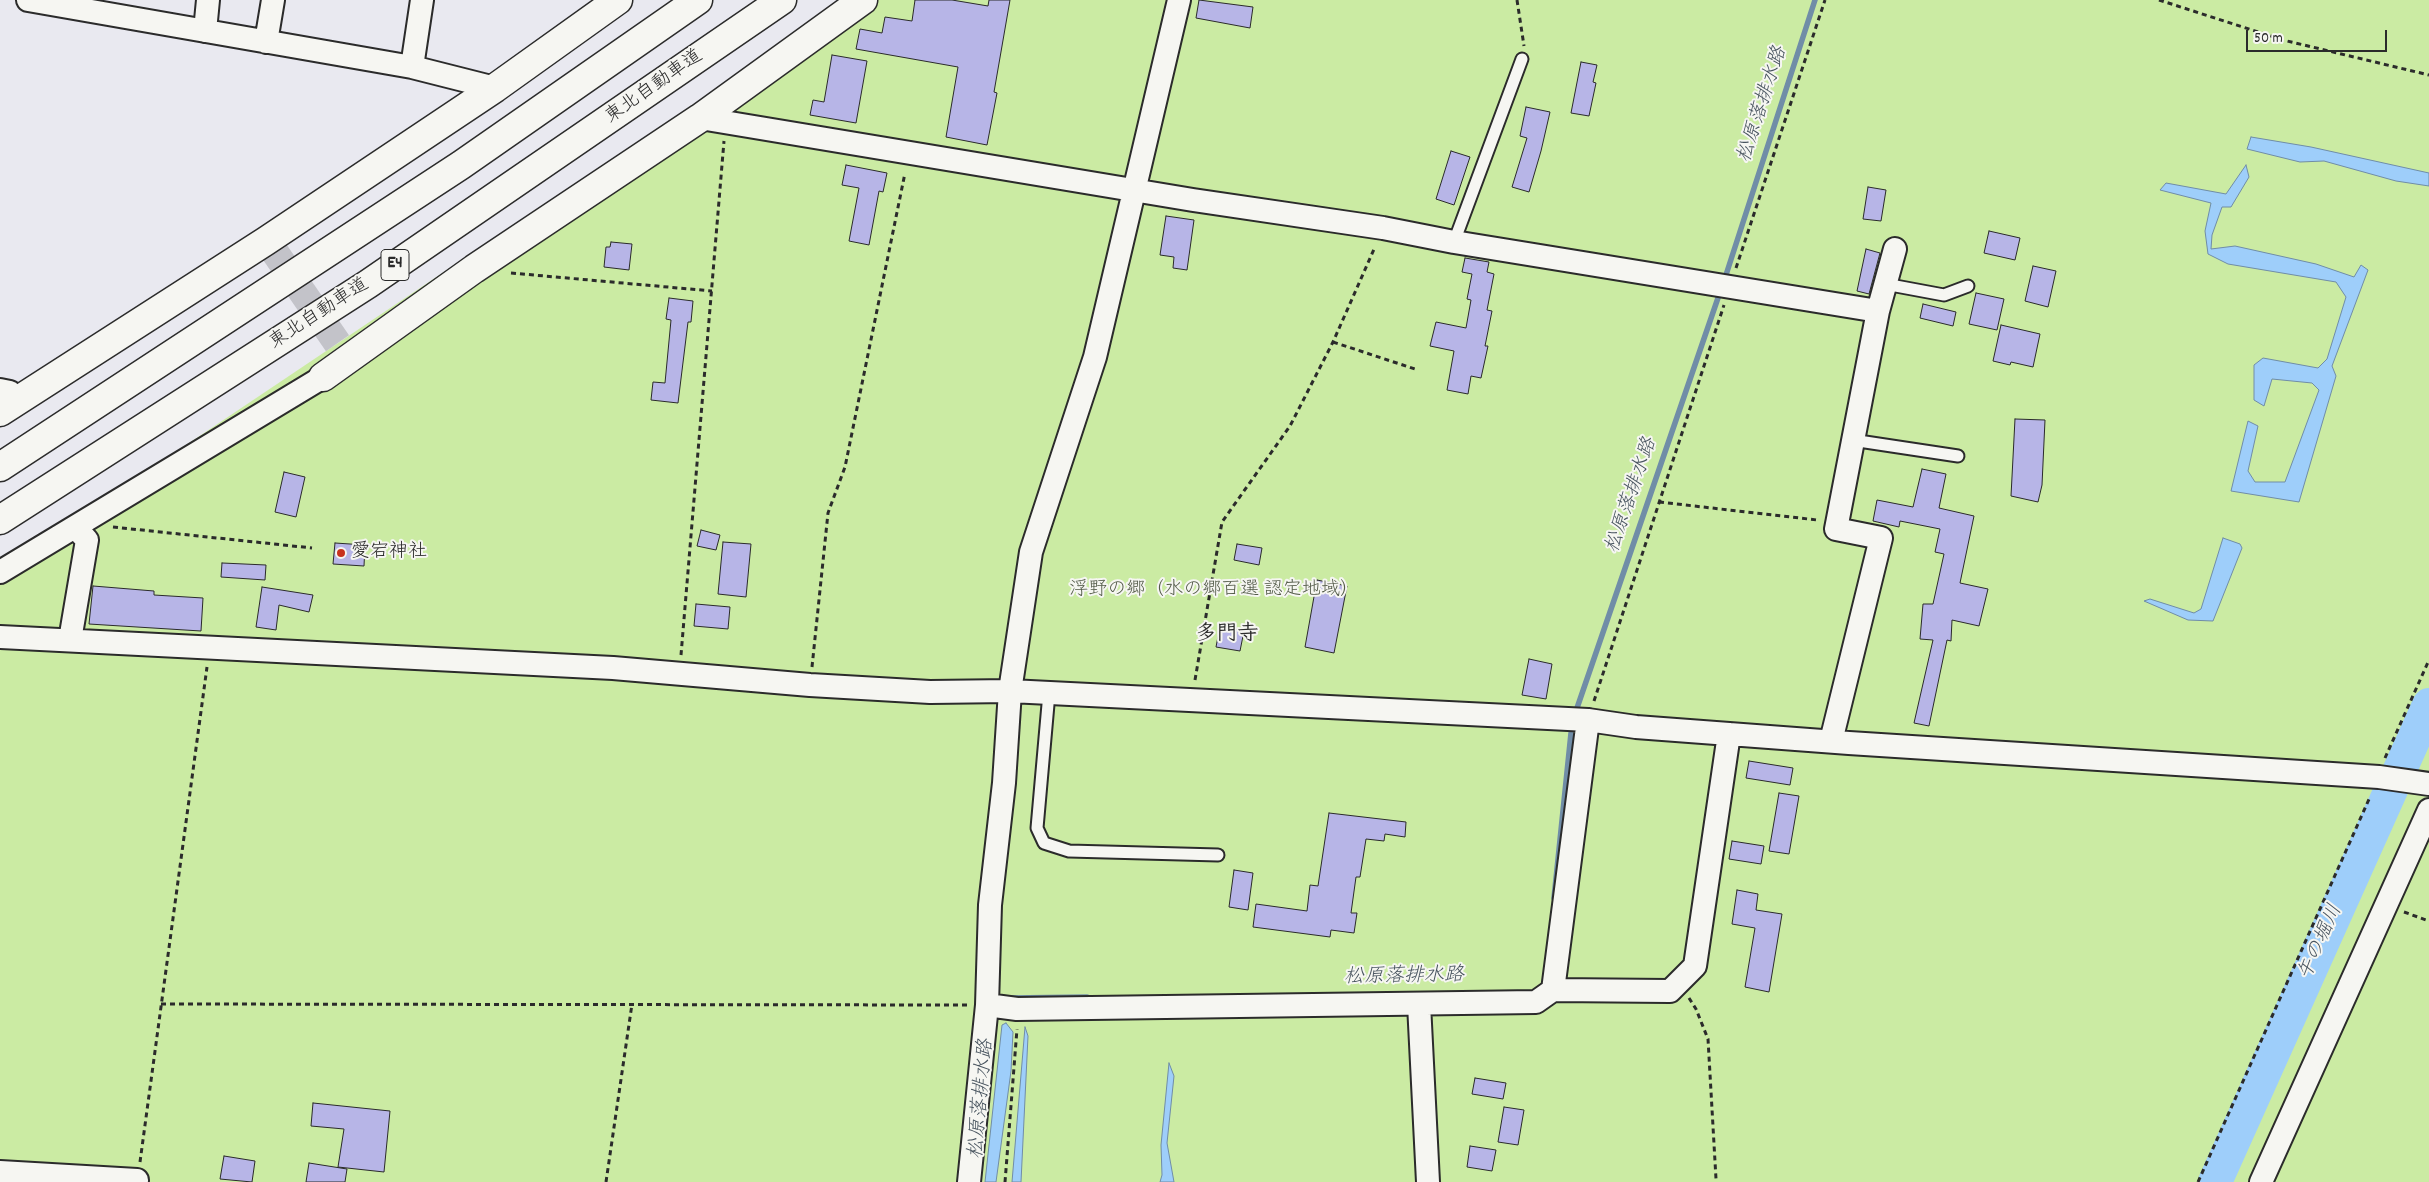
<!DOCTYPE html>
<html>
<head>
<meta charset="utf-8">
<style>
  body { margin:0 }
  #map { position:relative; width:2429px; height:1182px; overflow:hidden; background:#e9e9f0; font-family:Dekko,sans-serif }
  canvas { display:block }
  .scale { position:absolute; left:2246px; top:30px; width:141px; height:22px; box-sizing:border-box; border:2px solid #2b2b2b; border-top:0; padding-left:6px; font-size:15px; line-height:18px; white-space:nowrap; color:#2b2b2b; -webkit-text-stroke:4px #f6f6f2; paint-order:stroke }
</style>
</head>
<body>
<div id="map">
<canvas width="2429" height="1182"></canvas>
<div class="scale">50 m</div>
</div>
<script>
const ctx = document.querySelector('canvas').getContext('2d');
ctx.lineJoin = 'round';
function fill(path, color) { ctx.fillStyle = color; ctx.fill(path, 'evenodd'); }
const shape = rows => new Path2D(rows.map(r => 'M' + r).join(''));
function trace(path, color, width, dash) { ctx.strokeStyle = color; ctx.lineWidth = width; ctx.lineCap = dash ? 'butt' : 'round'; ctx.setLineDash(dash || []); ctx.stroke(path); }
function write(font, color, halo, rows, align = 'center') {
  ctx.font = font + ' Dekko,"Klee One",sans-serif'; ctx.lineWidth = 4; ctx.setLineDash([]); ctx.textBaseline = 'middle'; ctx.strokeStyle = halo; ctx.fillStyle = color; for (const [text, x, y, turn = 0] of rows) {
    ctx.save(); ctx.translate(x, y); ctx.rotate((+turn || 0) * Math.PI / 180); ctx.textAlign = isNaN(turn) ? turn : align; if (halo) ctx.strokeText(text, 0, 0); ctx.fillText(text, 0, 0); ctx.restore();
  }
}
const green = shape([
  [849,0,2429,0,2429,1182,0,1182,0,570]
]);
const water = shape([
  [2251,137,2311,147,2429,173,2429,186,2396,181,2324,161,2300,162,2247,149,2251,137],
  [2246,165,2249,177,2231,207,2222,207,2212,235,2211,249,2235,246,2316,264,2354,277,2361,265,2368,270,2332,366,2336,376,2299,502,2231,491,2248,421,2258,426,2248,471,2255,482,2285,482,2319,390,2312,383,2272,379,2264,406,2254,400,2254,365,2263,358,2318,368,2327,359,2346,297,2336,282,2228,264,2208,254,2205,231,2211,203,2160,190,2166,183,2226,194,2246,165],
  [2223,538,2240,544,2242,548,2213,621,2188,620,2144,601,2150,599,2194,613,2201,609,2223,538],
  [1006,1023,1013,1032,1011,1071,996,1182,985,1182,1002,1025,1006,1023],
  [1025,1027,1028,1036,1021,1182,1012,1182,1025,1027],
  [1169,1063,1174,1076,1167,1143,1174,1182,1160,1182,1162,1175,1161,1145,1169,1063]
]);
const stream = shape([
  [1725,278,1815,0],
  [1577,708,1719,295],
  [1554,898,1571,733],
  [1009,998,1087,997]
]);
const river = shape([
  [2215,1182,2429,705]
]);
const building = shape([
  [915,0,952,0,988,6,989,0,1010,0,994,92,997,93,987,145,946,137,958,67,856,49,860,29,882,33,885,17,912,21,915,0],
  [1199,0,1253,7,1250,28,1196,18,1199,0],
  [832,55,867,61,856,123,810,115,813,100,824,102,832,55],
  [1581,62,1597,65,1593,82,1596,83,1589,116,1571,113,1581,62],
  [1526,107,1550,112,1541,151,1529,192,1512,187,1527,138,1520,136,1526,107],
  [1451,151,1470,157,1454,205,1436,199,1451,151],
  [846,165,887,173,883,192,879,191,869,245,849,241,859,188,842,185,846,165],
  [1868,187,1886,190,1881,221,1863,219,1868,187],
  [1166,216,1194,220,1187,270,1173,268,1174,257,1160,255,1166,216],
  [1989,231,2020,238,2015,260,1984,253,1989,231],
  [611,242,632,244,629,270,604,267,606,247,610,247,611,242],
  [1866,249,1880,253,1869,294,1857,291,1866,249],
  [1465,258,1489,262,1487,272,1494,274,1487,310,1492,311,1485,346,1488,346,1481,378,1471,376,1468,394,1447,390,1454,351,1430,346,1436,322,1466,328,1471,300,1467,299,1472,274,1462,272,1465,258],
  [2033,266,2056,271,2048,307,2025,301,2033,266],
  [1976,293,2004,299,1997,330,1969,324,1976,293],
  [669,298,693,301,691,322,688,322,678,403,651,400,653,382,665,383,671,320,666,319,669,298],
  [1923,304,1956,312,1953,326,1920,318,1923,304],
  [2001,325,2040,334,2033,367,2011,362,2010,365,1993,361,2001,325],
  [2015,419,2045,420,2042,485,2038,502,2011,496,2015,419],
  [1922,469,1946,474,1939,508,1974,516,1960,583,1988,589,1979,626,1952,620,1951,641,1947,640,1929,726,1914,723,1933,640,1920,639,1923,604,1933,604,1944,554,1935,552,1940,529,1900,521,1899,527,1873,521,1877,500,1913,507,1922,469],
  [284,472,305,477,296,517,275,512,284,472],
  [701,530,720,535,716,550,697,546,701,530],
  [723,542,751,544,746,597,718,594,723,542],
  [335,543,365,545,364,566,333,564,335,543],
  [1237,544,1262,548,1259,565,1234,560,1237,544],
  [222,563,266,565,265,580,221,577,222,563],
  [1317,580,1347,586,1334,653,1305,647,1317,580],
  [93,586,154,591,154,595,203,598,201,631,89,624,93,586],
  [262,587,313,595,309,612,279,605,276,630,256,627,262,587],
  [696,604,730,607,728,629,694,626,696,604],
  [1220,626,1244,631,1240,651,1216,647,1220,626],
  [1529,659,1552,664,1546,699,1522,695,1529,659],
  [1749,761,1793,768,1790,785,1746,778,1749,761],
  [1779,793,1799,796,1789,854,1769,851,1779,793],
  [1329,813,1406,822,1405,837,1385,834,1384,841,1366,839,1360,877,1356,877,1351,913,1357,913,1354,933,1331,930,1330,937,1253,927,1256,904,1307,911,1310,885,1318,886,1329,813],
  [1732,841,1764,846,1761,864,1729,859,1732,841],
  [1234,870,1253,873,1248,910,1229,907,1234,870],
  [1737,890,1758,894,1756,910,1782,914,1769,992,1745,987,1755,928,1732,924,1737,890],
  [1475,1078,1506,1083,1503,1099,1472,1094,1475,1078],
  [313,1103,390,1111,384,1172,338,1167,344,1129,311,1126,313,1103],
  [1504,1107,1524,1110,1518,1145,1498,1142,1504,1107],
  [1470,1146,1496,1150,1492,1171,1467,1167,1470,1146],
  [224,1156,255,1161,252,1182,220,1179,224,1156],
  [309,1163,347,1169,345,1182,306,1182,309,1163]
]);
const tertiaryTunnel = shape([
  [274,251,338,344]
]);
const path = shape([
  [1517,0,1524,46],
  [2159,0,2283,40,2429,75],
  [1736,268,1825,0],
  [511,273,712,291],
  [1333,342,1415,369],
  [1659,502,1817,520],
  [113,527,312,548],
  [681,655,724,141],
  [812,667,828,513,845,467,905,173],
  [1195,680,1222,522,1290,426,1333,342,1375,247],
  [1594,701,1724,305],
  [2385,758,2429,660],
  [2404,912,2429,921],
  [1689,998,1696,1009,1708,1039,1716,1179],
  [161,1004,968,1005],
  [140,1162,207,667],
  [606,1182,632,1004],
  [1005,1182,1017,1029],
  [2198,1182,2370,797]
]);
const service = shape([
  [1454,242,1522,59],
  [1885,284,1944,295,1968,286],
  [1852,440,1958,456],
  [1049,693,1037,828,1044,843,1069,851,1218,855]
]);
const minor = shape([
  [28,0,412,67,495,88],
  [205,31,208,0],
  [266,42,273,0],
  [412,67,422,0],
  [700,118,1193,200,1383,228,1454,242,1878,311,1836,529,1881,538,1831,741],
  [1878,311,1895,249],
  [0,390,10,392,17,401],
  [0,572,323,377],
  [0,637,613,668,810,685,930,692,1010,691,1588,720,1636,727,1849,743,2379,777,2429,784],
  [70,640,87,540,75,527],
  [1553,990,1670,991,1695,966,1729,734],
  [1419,1004,1428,1182],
  [987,1005,1017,1009,1536,1002,1553,990,1588,720],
  [0,1172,137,1180],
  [969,1182,987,1005,990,905,1004,783,1010,691,1031,552,1095,357,1179,0],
  [2261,1182,2429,810]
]);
const tertiary = shape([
  [323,377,474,269,700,118,863,0],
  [0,412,266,241,495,88,618,0]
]);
const motorway = shape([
  [0,467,461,165,698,0],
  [0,520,368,284,782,0]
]);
const markers = [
  [341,553,5,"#c8321e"]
];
const shields = [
  [395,265,28]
];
const shieldNames = [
  ["E4",395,265]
];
const streetNames = [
  ["東北自動車道",655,88,-35],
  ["東北自動車道",320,315,-33]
];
const poiNames = [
  ["愛宕神社",351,553]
];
const parkNames = [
  ["浮野の郷（水の郷百選 認定地域）",1214,591]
];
const waterNames = [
  ["松原落排水路",1764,105,-72],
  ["松原落排水路",1633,496,-71],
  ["午の堀川",2322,943,-66],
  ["松原落排水路",1404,978,-1],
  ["松原落排水路",983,1099,-85]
];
const quarterNames = [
  ["多門寺",1227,636]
];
fill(green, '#cbeba3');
fill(water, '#9ecefa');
trace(water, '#708da7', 1);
trace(stream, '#708da7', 5.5);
trace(river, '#9ecefa', 34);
fill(building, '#b7b5e7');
trace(building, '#2b2b2b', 1);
trace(tertiaryTunnel, '#c3c3c9', 28, [28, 14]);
trace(service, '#2b2b2b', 15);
trace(minor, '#2b2b2b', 26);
trace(tertiary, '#2b2b2b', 31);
trace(motorway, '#2b2b2b', 31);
trace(path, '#2b2b2b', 3, [5, 4]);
trace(service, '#f6f6f2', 11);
trace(minor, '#f6f6f2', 22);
trace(tertiary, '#f6f6f2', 28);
trace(motorway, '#f6f6f2', 28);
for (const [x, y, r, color] of markers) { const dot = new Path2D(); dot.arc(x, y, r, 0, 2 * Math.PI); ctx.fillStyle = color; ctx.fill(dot); trace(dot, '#f6f6f2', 2); }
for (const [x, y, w] of shields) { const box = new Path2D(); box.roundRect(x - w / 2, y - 15.5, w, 31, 4); ctx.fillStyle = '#f6f6f2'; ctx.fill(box); trace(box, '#2b2b2b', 1); }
write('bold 18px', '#2b2b2b', null, shieldNames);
write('19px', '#2b2b2b', '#f6f6f2', streetNames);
write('19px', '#2b2b2b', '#f6f6f2', poiNames, 'left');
write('19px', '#535b49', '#f6f6f2', parkNames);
write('italic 20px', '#48545f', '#f6f6f2', waterNames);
write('bold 21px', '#2b2b2b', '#f6f6f2', quarterNames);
</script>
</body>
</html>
